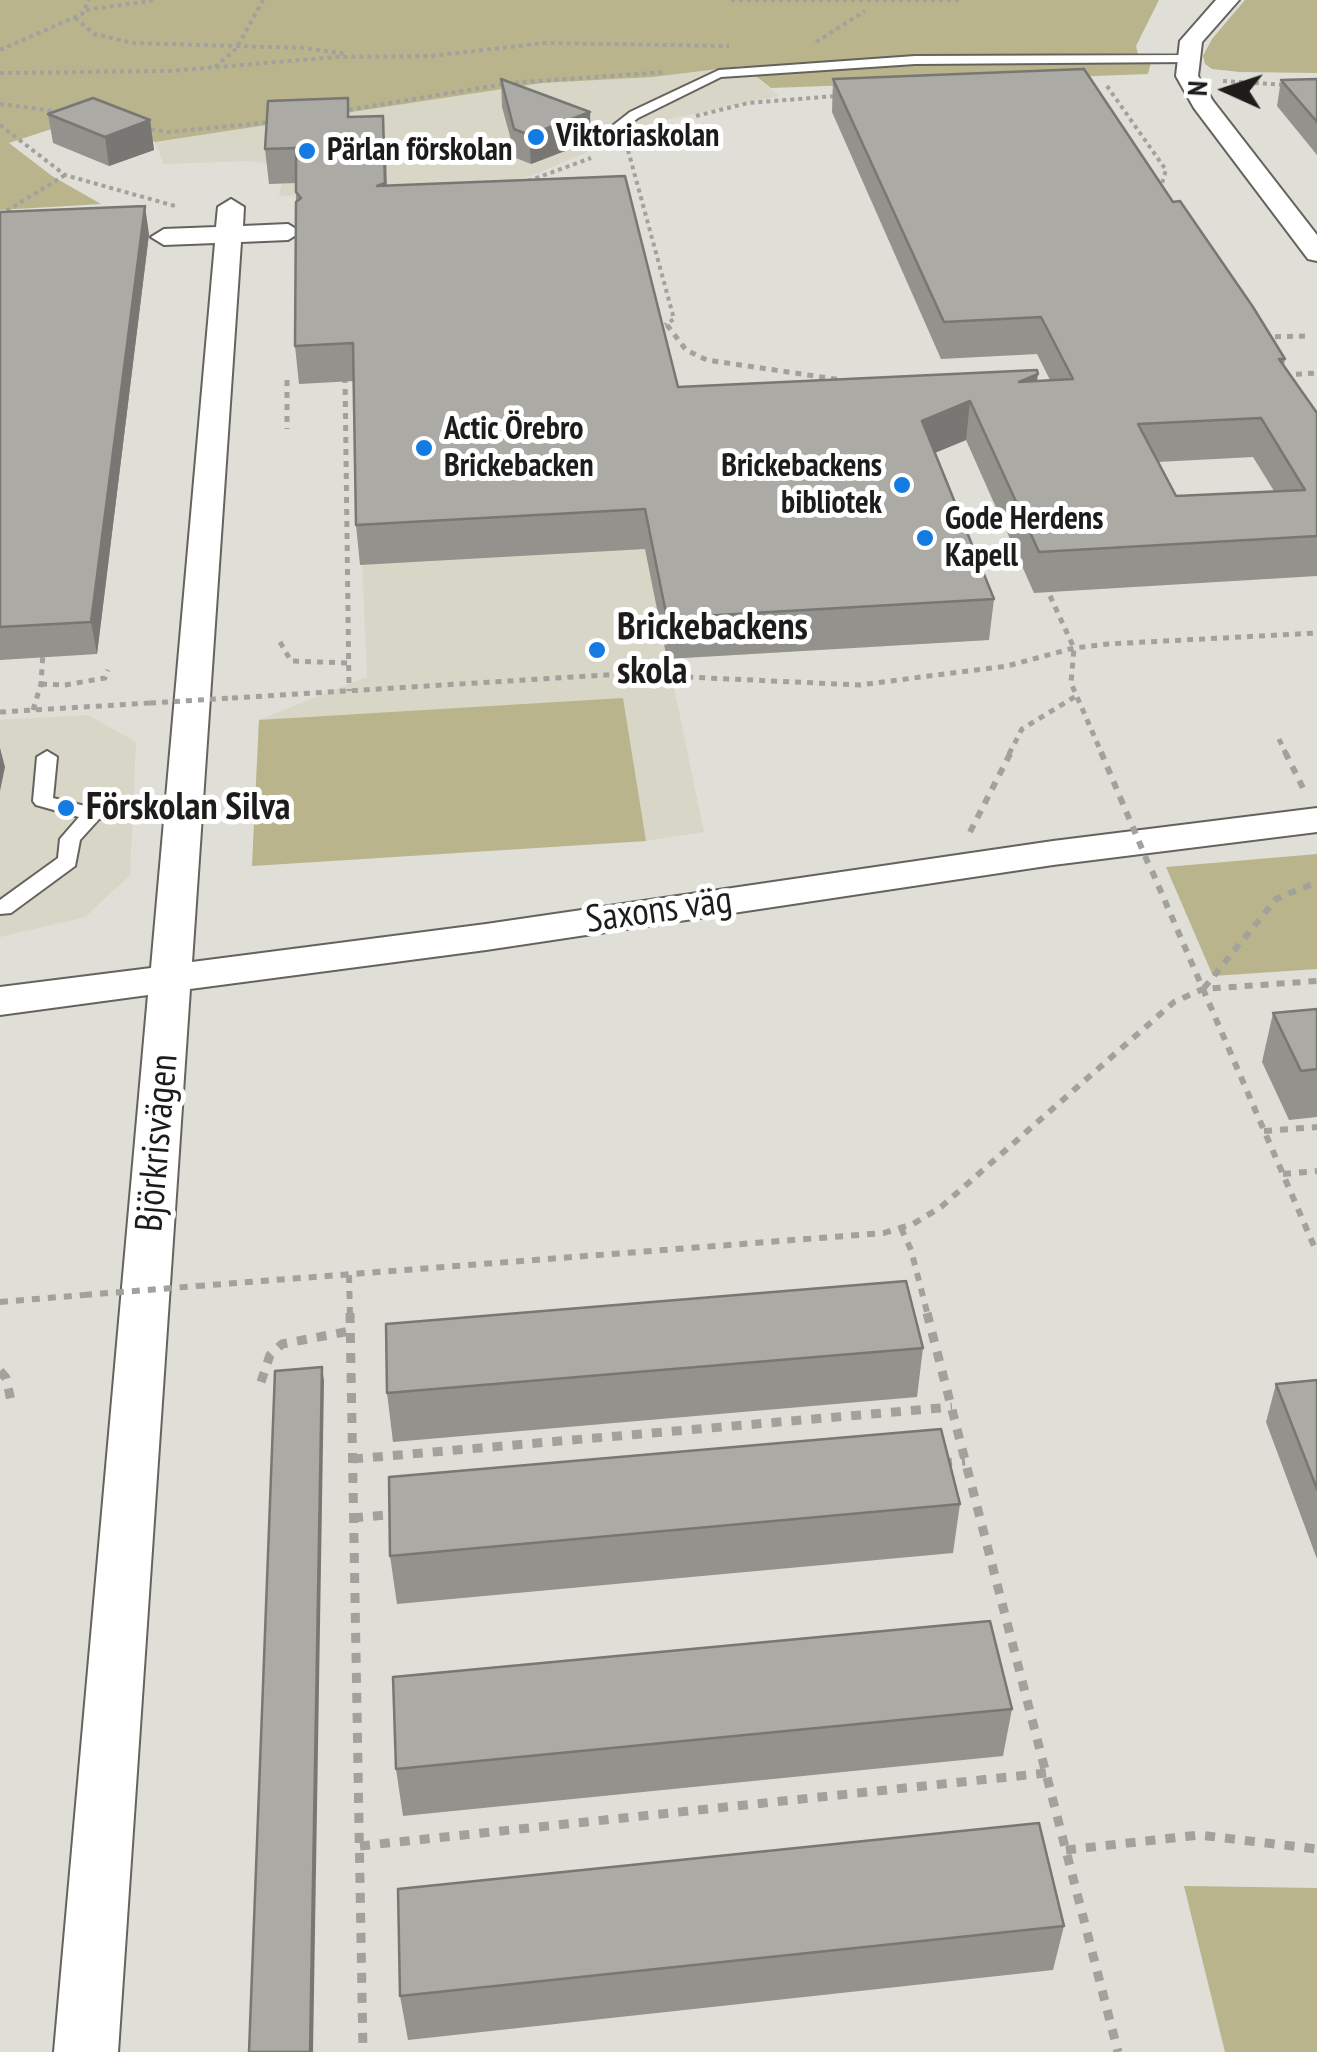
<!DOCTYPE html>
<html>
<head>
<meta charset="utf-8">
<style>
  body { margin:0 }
  #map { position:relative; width:1317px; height:2052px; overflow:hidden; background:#dfded7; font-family:"PT Sans Narrow",sans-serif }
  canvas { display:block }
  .north { position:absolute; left:1177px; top:40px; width:100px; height:100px; -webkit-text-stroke:8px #fff; paint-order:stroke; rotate:273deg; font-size:28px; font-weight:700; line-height:40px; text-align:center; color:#1d1c1a }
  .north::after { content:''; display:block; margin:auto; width:35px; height:45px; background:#1d1c1a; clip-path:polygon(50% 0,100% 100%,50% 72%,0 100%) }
</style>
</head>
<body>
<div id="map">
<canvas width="1317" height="2052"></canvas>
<div class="north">N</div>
</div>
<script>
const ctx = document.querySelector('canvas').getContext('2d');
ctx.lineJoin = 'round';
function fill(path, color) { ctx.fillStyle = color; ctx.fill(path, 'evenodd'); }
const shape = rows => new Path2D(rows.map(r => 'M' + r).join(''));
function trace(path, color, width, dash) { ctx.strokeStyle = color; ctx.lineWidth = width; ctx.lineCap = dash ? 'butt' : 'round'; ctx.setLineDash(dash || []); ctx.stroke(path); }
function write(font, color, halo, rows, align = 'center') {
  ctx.font = font + ' "PT Sans Narrow",sans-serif'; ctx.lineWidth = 10; ctx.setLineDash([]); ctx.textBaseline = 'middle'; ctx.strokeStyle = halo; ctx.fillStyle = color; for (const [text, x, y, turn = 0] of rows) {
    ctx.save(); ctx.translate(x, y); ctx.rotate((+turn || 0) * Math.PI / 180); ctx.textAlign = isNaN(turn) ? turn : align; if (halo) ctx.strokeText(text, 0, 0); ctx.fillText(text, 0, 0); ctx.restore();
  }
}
const built = shape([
  [743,66,779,96,660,121,531,176,469,188,279,196,282,183,269,184,269,164,250,161,164,164,155,142,542,83,653,77],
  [358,467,952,546,989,640,668,659,704,832,646,841,252,866,259,720,367,677],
  [88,715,136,742,130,875,85,917,0,937,0,720]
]);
const green = shape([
  [0,0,1159,0,1136,46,1138,55,1151,62,1148,74,771,88,743,66,653,77,542,83,155,142,97,114,9,143,52,176,101,204,0,210],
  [1245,0,1317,0,1317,73,1240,72,1212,69,1205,64,1203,56,1212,39],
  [623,698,646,841,252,866,259,720],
  [1317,854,1317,969,1213,976,1166,867],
  [1184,1886,1317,1888,1317,2052,1225,2052]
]);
const pathFar3 = shape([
  [731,0,961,0],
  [86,10,156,0],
  [75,18,94,34,134,43,305,48,346,54],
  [816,42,865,11],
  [0,50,82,14,89,0],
  [215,67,236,49,263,0],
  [0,73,170,71,336,57,431,56,544,43,729,46],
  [1223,81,1286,85],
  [1107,86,1166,170,1160,190],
  [0,104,62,112],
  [341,111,510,83,666,72],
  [696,116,748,103,836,96],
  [0,125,65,175,175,206],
  [143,128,168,132,274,122],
  [628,150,674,319,665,325],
  [528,181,591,158],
  [0,215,65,175]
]);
const pathFar2 = shape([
  [667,325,686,350,707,360,842,380],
  [1263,337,1309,336],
  [1284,375,1317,373],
  [345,377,349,691],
  [287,380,287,429],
  [1045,585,1074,648,1071,683,1102,754],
  [280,642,291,661,348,663],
  [41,684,65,685,105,678,108,670],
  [232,698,622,674,859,685,1007,666,1074,648,1108,644,1317,633],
  [33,710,41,684,43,652],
  [0,712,150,703],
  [1279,739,1286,754],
  [1009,754,1022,729,1076,696]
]);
const pathFar1 = shape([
  [1101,752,1120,797],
  [1285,752,1305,792],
  [970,832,1011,752],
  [1152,871,1317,1253],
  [1204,988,1276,899,1317,882],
  [1264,1131,1317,1127],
  [1283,1174,1317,1171],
  [901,1228,911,1250,928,1316],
  [349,1275,350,1316],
  [197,1286,884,1233,913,1224,941,1207,1174,1002,1203,989,1317,981],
  [0,1302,84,1295]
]);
const path = shape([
  [350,1313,363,2052],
  [927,1313,1118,2052],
  [0,1371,6,1378,11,1401],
  [261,1382,270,1355,282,1344,350,1331],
  [353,1459,952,1407],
  [942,1463,965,1461],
  [353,1518,397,1514],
  [360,1846,1046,1773],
  [1066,1850,1199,1835,1317,1849]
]);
const service = shape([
  [1187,55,1191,56,1191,62,915,64,721,77,638,118,608,141,597,138,630,112,719,70,915,56,1187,55],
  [47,751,57,757,53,798,93,808,184,799,194,805,184,811,99,819,80,840,75,866,11,913,0,914,0,900,58,858,60,839,79,817,36,805,33,801,37,757,47,751]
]);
const minor = shape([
  [1216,0,1239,0,1202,42,1198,76,1213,101,1317,235,1317,261,1308,259,1194,108,1176,76,1180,41,1216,0],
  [231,199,244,207,243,226,288,224,301,232,288,240,241,242,192,962,486,924,1053,841,1317,808,1317,832,1053,865,486,950,190,989,118,2052,54,2052,148,995,0,1015,0,987,151,968,215,243,164,245,151,237,164,229,216,227,218,207,231,199]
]);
const pathBridgeFar1 = shape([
  [150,703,232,698]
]);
const pathBridge = shape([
  [1120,797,1151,870],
  [84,1295,197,1286]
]);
const wall = shape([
  [501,79,591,141,531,164,516,158,502,107],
  [833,79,1173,202,1285,359,1284,365,1317,413,1317,576,1034,593,966,440,934,453,994,599,989,640,667,659,645,549,360,565,356,525,354,381,299,384,295,346,296,183,269,184,265,149,349,117,386,149,387,186,678,387,1050,380,1037,354,941,359,832,112],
  [1253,457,1274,491,1176,496,1158,462],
  [1317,79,1317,155,1277,106,1281,80],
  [48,114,150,120,154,150,109,166,53,143],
  [0,212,149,234,97,654,0,660],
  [1317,1009,1317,1117,1289,1120,1262,1062,1273,1013],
  [923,1348,917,1397,393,1442,387,1393],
  [1317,1380,1317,1559,1266,1422,1276,1384],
  [960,1504,953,1553,397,1604,390,1556],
  [1012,1709,1003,1756,403,1816,396,1769],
  [1064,1926,1053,1970,408,2040,400,1996]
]);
const shadedWall = shape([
  [590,112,591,141,531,164,529,135],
  [383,116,388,218,379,221],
  [150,120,154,150,109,166,105,137],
  [145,206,149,234,97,654,91,622],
  [1038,374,1033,412,1019,382],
  [970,401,966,440,918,460,922,421],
  [0,748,5,767,0,791],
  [322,1367,324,1381,313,2052,310,2052]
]);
const building = shape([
  [1084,69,1173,202,1180,201,1253,307,1285,359,1279,359,1317,413,1317,536,1039,552,970,401,922,421,994,599,667,618,645,509,356,525,353,343,295,346,296,202,301,198,296,192,296,148,265,149,268,101,348,98,348,117,383,116,385,183,377,186,625,176,678,387,1037,370,1038,374,1019,382,1073,379,1041,317,944,322,833,79,1084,69],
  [1261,418,1305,490,1176,496,1138,424,1261,418],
  [501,79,590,112,529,135,514,129,501,79],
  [1317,79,1317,122,1281,80,1317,79],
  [93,98,150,120,105,137,48,114,93,98],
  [145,206,91,622,0,627,0,212,145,206],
  [1317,1009,1317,1069,1301,1071,1273,1013,1317,1009],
  [906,1281,923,1348,387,1393,386,1324,906,1281],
  [322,1367,310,2052,249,2052,275,1371,322,1367],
  [1317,1380,1317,1489,1276,1384,1317,1380],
  [941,1429,960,1504,390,1556,389,1477,941,1429],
  [990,1621,1012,1709,396,1769,393,1677,990,1621],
  [1039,1823,1064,1926,400,1996,398,1889,1039,1823]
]);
const markers = [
  [536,137,10,"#147be3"],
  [307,151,10,"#147be3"],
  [424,448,10,"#147be3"],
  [902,485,10,"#147be3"],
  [925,538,10,"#147be3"],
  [597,650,10,"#147be3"],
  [66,808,10,"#147be3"]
];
const farPoinames = [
  ["Viktoriaskolan",556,137],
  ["Pärlan förskolan",327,151],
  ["Actic Örebro",444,430],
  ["Brickebacken",444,467],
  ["Brickebackens",882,467,"right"],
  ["bibliotek",882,504,"right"],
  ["Gode Herdens",945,520],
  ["Kapell",945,557]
];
const poiNames = [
  ["Brickebackens",617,628],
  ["skola",617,672],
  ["Förskolan Silva",86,808]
];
const streetNames = [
  ["Saxons väg",659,911,-8],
  ["Björkrisvägen",158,1143,-85]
];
fill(built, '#d8d6c7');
fill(green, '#b9b48c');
trace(service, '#64635d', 4);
trace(minor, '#64635d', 4);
trace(pathFar3, '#a2a19c', 4, [4, 4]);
trace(pathFar2, '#a2a19c', 5, [6, 6]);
trace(pathFar1, '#a2a19c', 6, [8, 8]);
trace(path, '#a2a19c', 9, [10, 10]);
fill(service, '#fff');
fill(minor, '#fff');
trace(pathBridgeFar1, '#a2a19c', 5, [6, 6]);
trace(pathBridge, '#a2a19c', 6, [8, 8]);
fill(wall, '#93928d');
fill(shadedWall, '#787773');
fill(building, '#abaaa4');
trace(building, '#787773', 2.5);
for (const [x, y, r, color] of markers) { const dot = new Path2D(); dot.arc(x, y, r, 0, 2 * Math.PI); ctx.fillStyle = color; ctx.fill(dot); trace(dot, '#fff', 4); }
write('bold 32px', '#1d1c1a', '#fff', farPoinames, 'left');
write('bold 38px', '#1d1c1a', '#fff', poiNames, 'left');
write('38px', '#1d1c1a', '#fff', streetNames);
</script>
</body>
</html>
